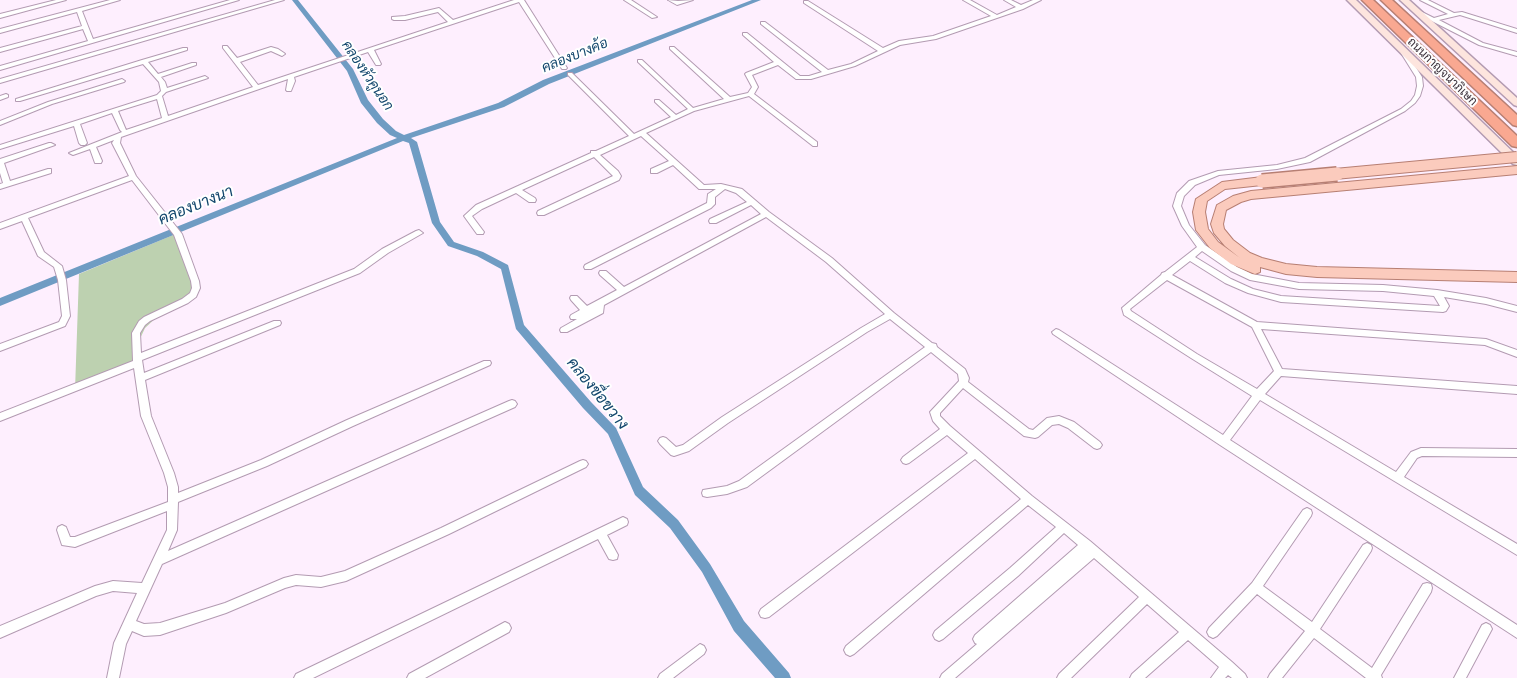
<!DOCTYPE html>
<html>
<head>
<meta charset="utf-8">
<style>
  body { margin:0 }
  canvas { display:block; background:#feeffe }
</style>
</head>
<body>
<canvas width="1517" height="678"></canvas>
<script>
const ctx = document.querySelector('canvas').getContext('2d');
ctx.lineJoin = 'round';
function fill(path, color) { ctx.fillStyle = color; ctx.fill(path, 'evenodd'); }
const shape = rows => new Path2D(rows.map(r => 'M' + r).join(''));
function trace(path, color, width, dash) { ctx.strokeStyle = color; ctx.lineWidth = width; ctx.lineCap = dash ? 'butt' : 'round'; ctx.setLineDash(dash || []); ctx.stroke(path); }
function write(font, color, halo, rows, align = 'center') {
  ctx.font = font + ' "DejaVu Sans",Sarabun,sans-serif'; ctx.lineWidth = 4; ctx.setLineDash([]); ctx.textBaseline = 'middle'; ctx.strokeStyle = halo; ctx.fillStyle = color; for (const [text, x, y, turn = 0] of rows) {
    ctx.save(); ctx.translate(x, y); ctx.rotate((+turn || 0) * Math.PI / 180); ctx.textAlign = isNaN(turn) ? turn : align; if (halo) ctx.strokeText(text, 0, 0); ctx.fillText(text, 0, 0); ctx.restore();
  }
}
const green = shape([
  [178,233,199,288,158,316,145,328,139,341,142,364,75,390,79,274]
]);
const canal = shape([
  [292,0,298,0,353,69,368,100,383,119,396,131,404,135,498,103,543,80,752,0,761,0,549,84,504,107,411,138,417,142,440,222,454,242,483,252,508,265,524,325,591,402,616,428,643,487,678,520,710,564,744,621,789,673,791,678,775,678,734,631,702,572,670,528,635,495,608,434,583,408,516,329,501,269,477,256,448,246,432,223,409,143,403,141,0,306,0,298,397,138,390,135,377,123,361,103,347,71,292,0]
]);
const street = shape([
  [56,0,66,0,0,18,0,14,56,0],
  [110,0,120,0,82,11,93,39,230,0,239,0,0,70,0,66,88,41,83,29,0,52,0,48,82,26,77,12,0,33,0,29,110,0],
  [275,0,284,0,0,83,0,79,275,0],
  [514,0,524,0,567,68,566,69,562,69,519,2,374,50,381,64,380,65,376,65,368,52,294,77,295,81,291,91,287,91,286,90,288,79,121,137,120,143,136,176,182,234,199,281,200,288,196,297,188,303,150,321,145,325,140,333,141,353,354,269,382,249,416,231,419,230,423,233,388,253,360,273,142,360,144,373,274,321,280,321,281,323,280,325,145,380,151,416,174,473,178,487,178,493,261,460,347,420,484,361,490,361,491,363,490,365,353,426,267,466,178,502,177,530,168,551,509,401,512,400,515,401,517,404,515,407,162,564,136,621,144,624,160,623,225,603,284,578,296,575,321,577,345,571,441,528,580,461,583,460,586,461,588,464,586,467,449,534,346,581,321,587,296,585,285,588,226,613,160,635,144,636,132,631,126,644,119,678,107,678,114,643,137,593,113,591,96,596,0,638,0,626,95,586,113,581,142,583,167,530,167,511,75,547,62,545,57,530,58,527,62,525,66,527,70,537,75,537,168,502,168,487,164,473,141,416,134,368,0,421,0,413,133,361,132,333,139,321,144,317,182,299,190,293,192,288,191,281,174,235,132,180,28,218,44,252,62,266,66,280,70,316,65,326,0,351,0,344,59,322,62,316,58,280,54,267,38,256,22,221,0,229,0,223,129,176,112,143,114,140,96,147,102,161,101,163,95,163,90,149,73,155,69,153,122,132,120,130,112,113,80,124,87,143,85,145,81,145,79,143,74,126,0,149,0,145,157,95,161,91,159,82,143,64,20,101,16,101,16,99,142,60,183,48,187,48,187,50,148,62,158,74,192,63,196,63,196,65,161,77,165,82,167,88,205,76,208,78,166,92,162,96,168,116,253,87,223,48,223,46,227,46,237,58,271,47,278,49,284,53,285,54,282,56,271,51,240,62,258,85,448,22,438,12,405,20,394,20,392,19,392,17,405,16,439,8,453,20,514,0],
  [157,99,162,118,126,130,118,111,157,99],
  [624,0,631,0,657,17,652,18,624,0],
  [668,0,678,1,693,0,677,5,668,0],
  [963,0,970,0,997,15,1016,7,1004,0,1011,0,1021,5,1033,0,1041,0,1023,9,936,39,900,45,855,66,811,79,796,79,778,65,752,75,758,87,754,94,817,142,817,146,813,146,749,96,694,111,646,133,704,185,721,184,742,189,769,212,832,258,894,313,932,343,936,344,937,347,965,369,969,378,968,382,1029,429,1033,430,1047,418,1059,416,1074,422,1100,442,1102,445,1100,448,1097,449,1094,448,1068,428,1059,424,1052,425,1038,437,1035,438,1024,436,963,388,940,413,940,416,950,426,1032,496,1090,541,1232,662,1245,674,1247,678,1232,678,1228,675,1225,678,1211,678,1219,667,1188,640,1145,678,1130,678,1132,674,1179,632,1147,604,1071,678,1057,678,1059,674,1139,597,1094,558,955,678,940,678,942,674,977,644,975,643,973,639,975,635,1078,545,1064,533,1018,576,943,639,939,641,935,639,933,635,935,631,1010,568,1056,527,1028,505,854,654,850,656,846,654,844,650,846,646,1021,499,975,459,769,617,765,618,761,617,759,613,761,609,968,453,947,435,909,463,906,464,903,463,901,460,903,457,940,429,933,421,930,412,959,381,958,374,931,352,747,487,727,494,707,497,703,496,702,493,703,490,727,486,739,481,925,347,890,319,867,332,728,423,689,451,674,456,671,455,660,444,658,441,660,438,663,437,666,438,676,447,683,445,722,417,861,328,885,314,826,262,766,217,604,305,603,313,567,332,561,332,560,330,561,328,577,319,571,319,570,317,571,315,580,310,571,300,570,298,571,296,577,296,587,306,617,290,600,275,599,273,600,271,606,271,624,287,761,214,751,205,716,223,710,223,709,221,710,219,747,202,736,193,725,189,715,197,715,204,711,208,591,269,585,269,584,267,585,265,705,204,707,203,708,194,716,189,699,189,673,165,657,173,651,173,651,169,669,161,641,136,600,155,618,171,621,176,619,180,544,215,538,215,537,213,538,211,613,176,594,157,522,190,535,198,536,200,535,202,529,202,516,193,482,209,472,216,484,232,483,234,477,234,464,216,476,205,591,153,591,151,596,151,629,136,568,75,568,73,572,73,634,134,671,117,655,102,655,100,659,100,676,115,688,109,638,62,638,60,642,60,693,108,724,99,670,49,670,47,674,47,730,97,748,93,752,87,745,74,746,73,774,62,743,35,743,33,747,33,800,76,809,76,822,72,761,24,761,22,765,22,828,70,851,64,878,51,804,3,804,1,808,1,883,48,899,41,933,36,991,16,963,0],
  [1420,0,1428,0,1454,13,1462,12,1517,29,1517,33,1460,15,1439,20,1483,43,1517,52,1517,56,1479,45,1416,13,1416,11,1420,11,1434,18,1448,14,1420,0],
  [1404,51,1406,52,1422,77,1423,86,1420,96,1415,103,1405,111,1310,162,1277,169,1219,175,1195,185,1184,196,1181,206,1189,225,1205,245,1237,267,1252,274,1299,283,1383,285,1437,290,1486,298,1517,306,1517,312,1486,304,1444,297,1449,306,1446,311,1443,312,1281,302,1248,293,1225,283,1190,261,1172,275,1257,322,1486,339,1517,350,1517,357,1485,345,1261,329,1282,369,1517,386,1517,394,1281,376,1265,394,1396,472,1411,452,1421,448,1517,449,1517,457,1422,456,1417,458,1404,477,1517,544,1517,555,1260,400,1230,440,1517,625,1517,638,1220,445,1053,334,1052,332,1056,329,1059,330,1223,435,1252,396,1191,358,1124,315,1122,308,1161,275,1162,273,1165,272,1197,247,1182,226,1173,206,1177,193,1189,181,1218,171,1277,165,1305,158,1401,109,1411,101,1415,95,1417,86,1416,77,1401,53,1404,51],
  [1202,251,1231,271,1250,280,1299,289,1383,291,1434,296,1440,306,1281,296,1253,289,1231,279,1195,257,1202,251],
  [1167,280,1252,327,1274,371,1257,389,1197,354,1131,311,1130,309,1167,280],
  [122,79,125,81,124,82,52,104,0,125,0,121,48,102,122,79],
  [6,94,8,95,8,97,0,100,0,96,6,94],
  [49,143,51,143,55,145,4,163,10,181,48,169,51,169,51,173,0,189,0,184,3,183,0,173,0,159,49,143],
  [1307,508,1311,510,1312,513,1311,516,1263,586,1312,622,1363,545,1367,543,1371,545,1372,548,1371,551,1320,629,1372,668,1423,584,1427,583,1431,584,1432,588,1431,592,1381,675,1382,678,1366,678,1314,638,1282,678,1268,678,1270,674,1305,631,1257,594,1217,636,1213,638,1209,636,1207,632,1209,628,1252,583,1303,510,1307,508],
  [623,517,627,519,628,522,627,525,607,535,618,555,617,559,613,560,609,559,598,539,313,678,294,678,296,674,623,517],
  [505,622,509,624,511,628,509,632,425,678,407,678,409,674,505,622],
  [1486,623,1490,625,1492,629,1466,678,1454,678,1482,625,1486,623],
  [700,644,704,646,706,650,704,654,673,678,658,678,660,674,700,644]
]);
const secondary = shape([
  [1347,0,1356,0,1517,156,1517,165,1513,164,1347,0],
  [1400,0,1409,0,1517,98,1517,106,1514,105,1400,0]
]);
const primary = shape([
  [1517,166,1517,174,1251,199,1241,202,1226,210,1223,224,1224,229,1233,240,1250,253,1262,258,1286,264,1317,267,1517,272,1517,282,1317,277,1286,274,1260,267,1260,272,1255,274,1231,264,1210,248,1196,230,1193,212,1196,199,1222,182,1262,177,1268,181,1262,185,1225,189,1207,201,1205,212,1208,229,1218,242,1240,258,1225,246,1214,233,1211,224,1217,205,1233,196,1251,191,1517,166]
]);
const highway = shape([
  [1362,0,1373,0,1517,136,1517,147,1512,146,1362,0],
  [1381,0,1392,0,1517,115,1517,126,1513,125,1381,0]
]);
const primaryBridgeFar1 = shape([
  [1324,175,1517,157]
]);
const primaryBridge = shape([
  [1262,181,1337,174]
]);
const farStreetnames = [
  ["ถนนกาญจนาภิเษก",1442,72,44]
];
const farWaternames = [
  ["คลองบางค้อ",575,56,-22],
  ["คลองหัวคูนอก",367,76,56]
];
const waterNames = [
  ["คลองบางนา",196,206,-22],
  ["คลองขื่อขวาง",597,394,51]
];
fill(green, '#bdd1b0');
fill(canal, '#6f9cc3');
trace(street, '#b39bb2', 2);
trace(secondary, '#b39bb2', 3);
trace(primary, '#b77f73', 2);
trace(highway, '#b77f73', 3);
fill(street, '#fff');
fill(secondary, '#fde5de');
fill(primary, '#fbcbbd');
fill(highway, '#f9a891');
trace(primaryBridgeFar1, '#b77f73', 12, []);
trace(primaryBridge, '#b77f73', 16, []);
trace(primaryBridgeFar1, '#fbcbbd', 10);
trace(primaryBridge, '#fbcbbd', 13);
write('12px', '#3c323c', '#fff', farStreetnames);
write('italic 14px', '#13476d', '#fff', farWaternames);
write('italic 16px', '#13476d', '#fff', waterNames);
</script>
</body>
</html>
